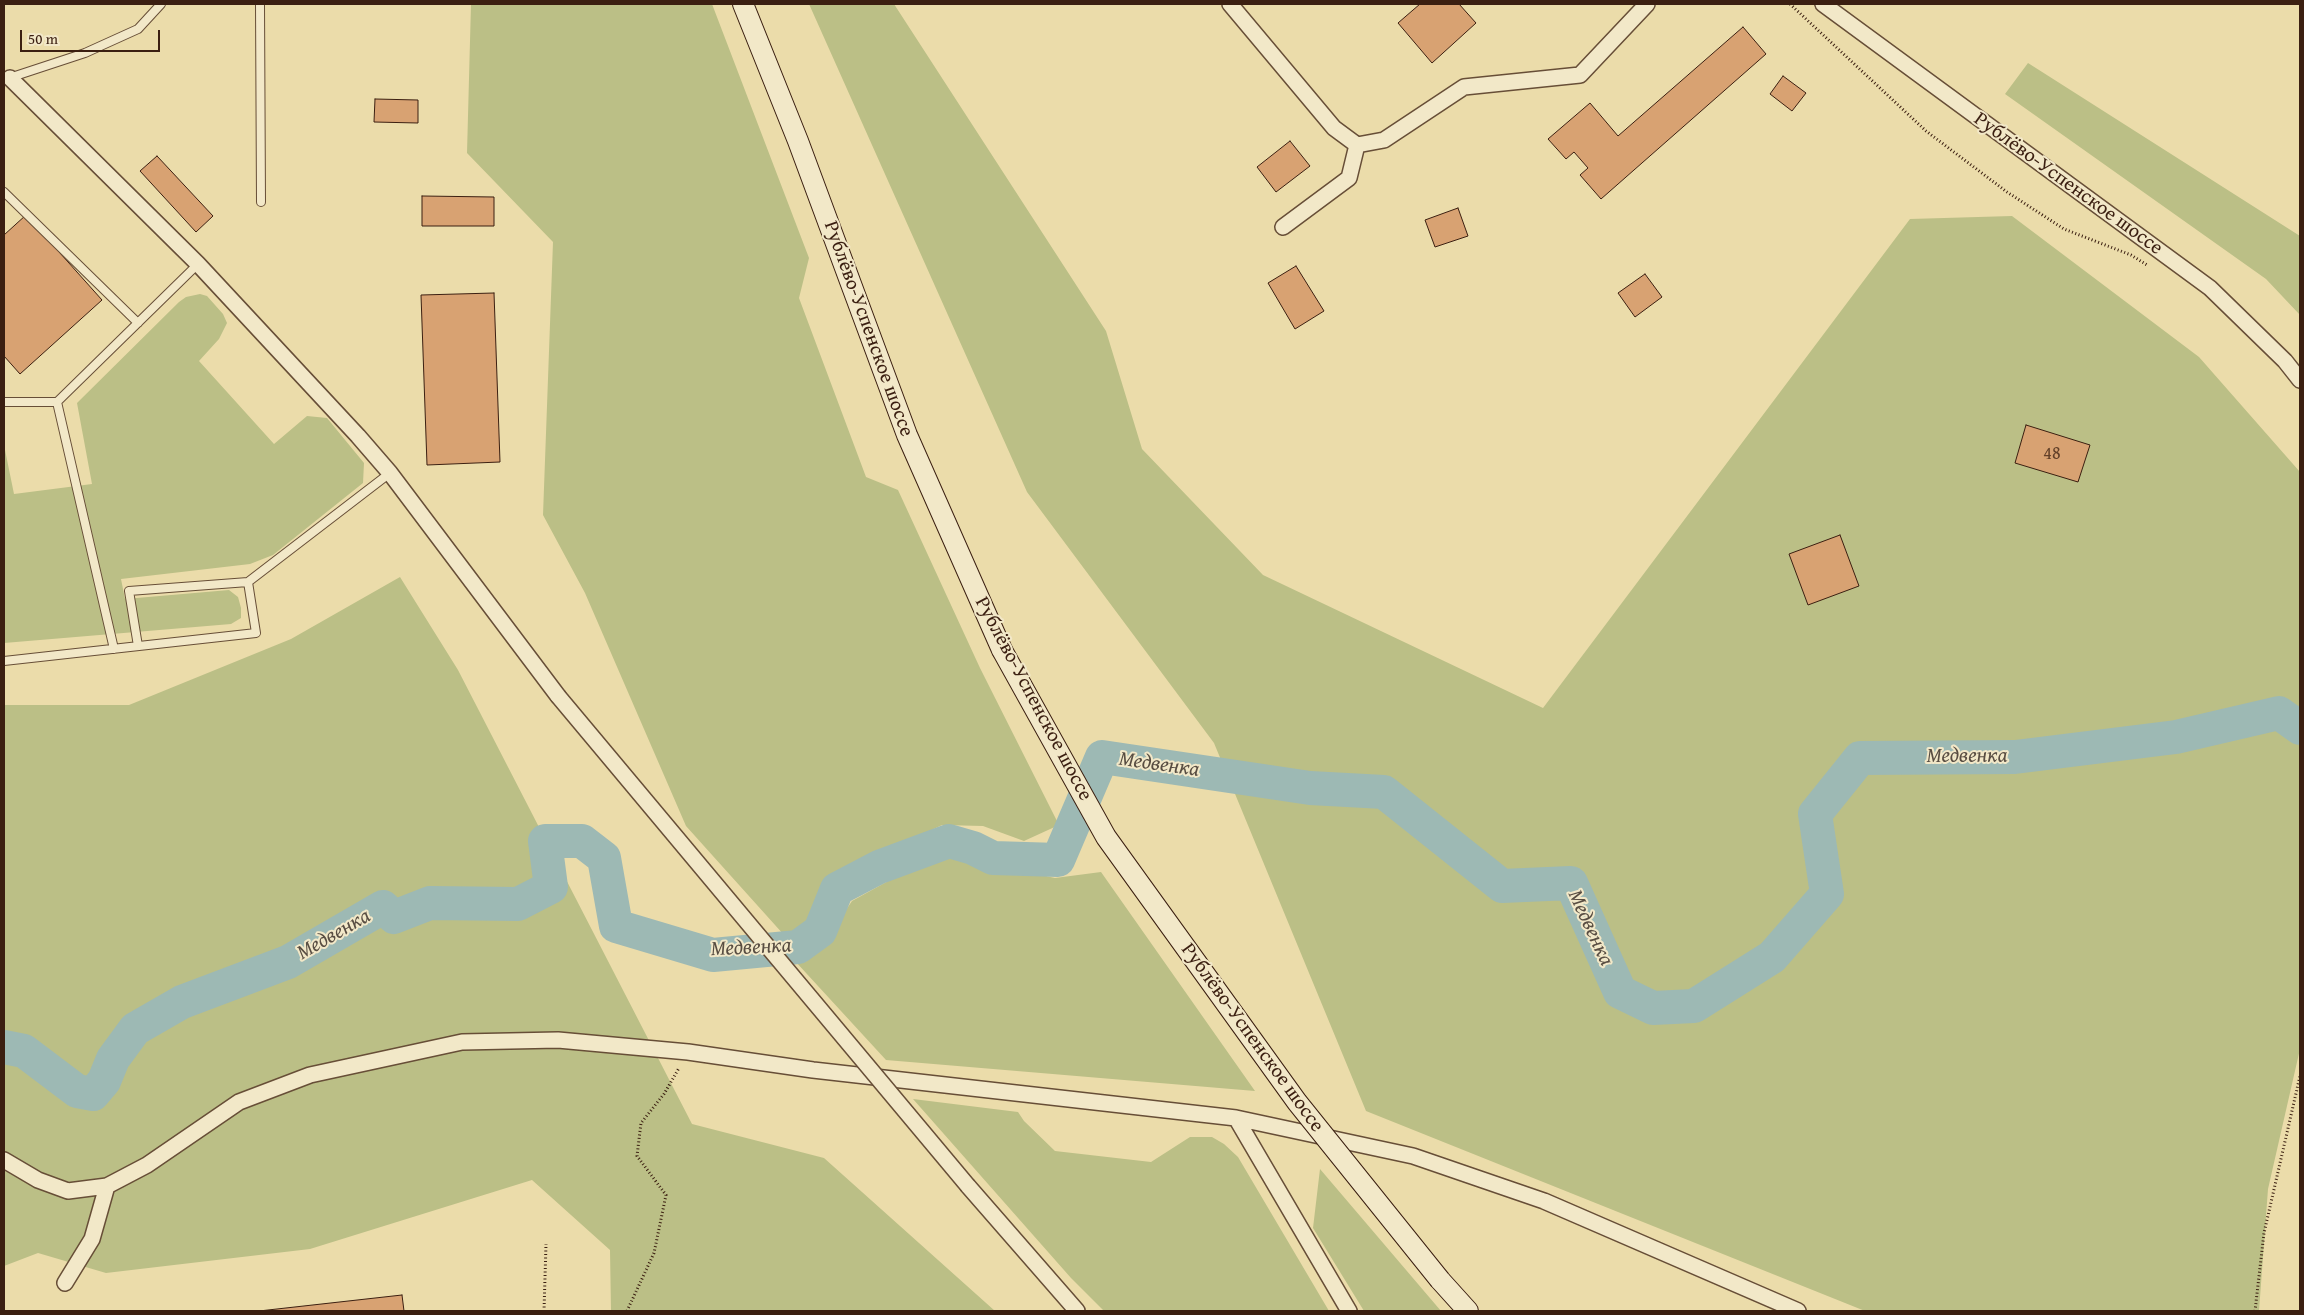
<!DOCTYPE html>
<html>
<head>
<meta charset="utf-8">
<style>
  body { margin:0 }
  #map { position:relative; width:2304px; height:1315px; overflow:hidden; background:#ebdcaa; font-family:"Gentium Book Plus",serif }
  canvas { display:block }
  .frame { position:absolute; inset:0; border:5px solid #3b1f11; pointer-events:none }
  .scale { position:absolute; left:20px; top:30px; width:140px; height:22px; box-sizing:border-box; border:2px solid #3b1f11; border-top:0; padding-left:6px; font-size:15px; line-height:18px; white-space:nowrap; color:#3b1f11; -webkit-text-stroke:4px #f2e8c8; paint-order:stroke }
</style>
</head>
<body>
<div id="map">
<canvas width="2304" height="1315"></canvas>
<div class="frame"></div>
<div class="scale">50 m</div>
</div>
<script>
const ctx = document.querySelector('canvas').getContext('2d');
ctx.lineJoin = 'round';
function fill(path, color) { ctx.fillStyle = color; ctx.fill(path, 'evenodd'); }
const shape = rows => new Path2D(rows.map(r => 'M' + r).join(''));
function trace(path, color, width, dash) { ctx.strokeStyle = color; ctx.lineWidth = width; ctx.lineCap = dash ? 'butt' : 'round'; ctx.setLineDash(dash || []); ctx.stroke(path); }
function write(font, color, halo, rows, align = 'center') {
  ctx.font = font + ' "Gentium Book Plus",serif'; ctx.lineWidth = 4; ctx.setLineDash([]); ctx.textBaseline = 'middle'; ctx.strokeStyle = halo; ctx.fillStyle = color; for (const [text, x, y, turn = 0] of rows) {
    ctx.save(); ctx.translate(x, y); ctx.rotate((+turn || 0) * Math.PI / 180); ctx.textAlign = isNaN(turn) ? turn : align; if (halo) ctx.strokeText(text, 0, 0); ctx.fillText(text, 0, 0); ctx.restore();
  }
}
const green = shape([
  [471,4,712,4,809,258,799,298,866,477,898,490,980,668,1059,825,1024,841,983,826,942,825,828,880,808,924,784,935,686,826,585,593,543,515,553,242,467,153],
  [809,4,894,4,1106,331,1142,449,1263,575,1543,708,1910,219,2012,216,2199,357,2300,472,2300,1049,2268,1189,2259,1311,1865,1311,1366,1111,1214,743,1027,492],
  [2028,63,2300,236,2300,315,2266,279,2005,94],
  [200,294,207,296,223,314,227,323,219,339,199,361,274,444,307,416,327,418,364,463,363,483,273,555,250,564,121,579,125,599,229,590,238,597,241,608,241,618,231,624,4,643,4,445,14,494,92,484,77,403,179,302,186,297],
  [400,577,458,670,692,1124,824,1158,995,1311,611,1311,610,1250,532,1180,310,1249,106,1273,38,1253,4,1266,4,705,129,705,291,639],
  [939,853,1055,878,1101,872,1255,1091,886,1060,795,961,825,941,852,901],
  [913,1099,1018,1112,1024,1121,1055,1151,1151,1162,1190,1137,1212,1137,1224,1144,1238,1157,1329,1311,1104,1311,1071,1278],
  [1320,1169,1441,1311,1364,1311,1313,1228]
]);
const river = shape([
  [4,1047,24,1051,77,1091,93,1094,104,1081,113,1059,135,1029,182,1002,288,962,383,907,394,917,430,903,518,904,551,887,545,841,582,841,604,858,616,926,713,955,798,947,820,931,837,889,879,867,949,841,973,848,993,858,1058,860,1102,757,1310,788,1384,792,1502,886,1571,883,1620,992,1653,1008,1694,1006,1772,957,1827,894,1815,814,1860,758,2015,757,2176,737,2279,713,2300,728]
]);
const building = shape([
  [1420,4,1459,4,1476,23,1432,63,1398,23,1420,4],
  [1743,27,1766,54,1601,199,1580,175,1588,168,1574,152,1566,159,1548,139,1590,103,1618,136,1743,27],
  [1783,76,1806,93,1792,111,1770,94,1783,76],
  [375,99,418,100,418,123,374,122,375,99],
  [1290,141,1310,166,1276,192,1257,167,1290,141],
  [157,156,213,216,196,232,140,171,157,156],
  [422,196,494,197,494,226,422,226,422,196],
  [1458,208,1468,236,1435,247,1425,220,1458,208],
  [26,215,102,300,20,374,4,356,4,235,26,215],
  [1296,266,1324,311,1295,329,1268,283,1296,266],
  [1645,274,1662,297,1635,317,1618,293,1645,274],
  [494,293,500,462,427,465,421,295,494,293],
  [2026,425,2090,445,2078,482,2015,463,2026,425],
  [1840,535,1859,586,1808,605,1789,554,1840,535],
  [402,1295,404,1311,259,1311,402,1295]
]);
const path = shape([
  [1790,4,1926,131,2007,192,2064,229,2131,255,2147,265],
  [544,1311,546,1244],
  [627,1311,654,1253,666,1195,637,1156,641,1123,664,1094,679,1068],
  [2255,1311,2264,1233,2300,1076]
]);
const service = shape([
  [260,4,261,202],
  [9,78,85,53,138,29,161,4],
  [4,192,138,323],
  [4,402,57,402,198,264],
  [57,402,114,649],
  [138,646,129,591,248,582],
  [4,661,256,633,248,582,390,473]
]);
const minor = shape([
  [1230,4,1334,128,1357,145,1384,140,1464,87,1580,75,1647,4],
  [1823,4,2210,288,2285,361,2300,380],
  [10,78,198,264,358,436,390,473,558,696],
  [1283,227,1349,178,1357,145],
  [1236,1118,1349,1311],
  [4,1160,38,1180,68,1191,107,1186,147,1165,239,1102,310,1075,462,1042,558,1040,688,1052,813,1070,1236,1118,1413,1156,1544,1201,1798,1311],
  [968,1186,1077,1311],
  [65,1283,92,1239,107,1186]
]);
const secondary = shape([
  [743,4,798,141,907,435,1002,650],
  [1440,1280,1468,1311]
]);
const minorBridge = shape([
  [558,696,968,1186]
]);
const secondaryBridge = shape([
  [1002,650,1106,837,1297,1102,1440,1280]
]);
const numberNames = [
  ["48",2052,454]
];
const streetNames = [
  ["Рублёво-Успенское шоссе",2068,184,36],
  ["Рублёво-Успенское шоссе",868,329,70],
  ["Рублёво-Успенское шоссе",1033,699,62],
  ["Рублёво-Успенское шоссе",1252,1038,54]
];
const waterNames = [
  ["Медвенка",1967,757],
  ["Медвенка",1159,765,8],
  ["Медвенка",1590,928,65],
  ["Медвенка",334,935,-30],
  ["Медвенка",751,948,-3]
];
fill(green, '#bbbf86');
trace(river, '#9db9b4', 34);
fill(building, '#d8a272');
trace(building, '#3b1f11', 1);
trace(service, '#674e37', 10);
trace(minor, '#674e37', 18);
trace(secondary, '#3b1f11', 22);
trace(path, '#3b1f11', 3, [1, 2.5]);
trace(service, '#f2e8c8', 8);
trace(minor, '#f2e8c8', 15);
trace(secondary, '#f2e8c8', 20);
trace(minorBridge, '#674e37', 18, []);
trace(secondaryBridge, '#3b1f11', 22, []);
trace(minorBridge, '#f2e8c8', 15);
trace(secondaryBridge, '#f2e8c8', 20);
write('18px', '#624029', null, numberNames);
write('20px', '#3b1f11', '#f2e8c8', streetNames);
write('italic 21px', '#584d42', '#f2e8c8', waterNames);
</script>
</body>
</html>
